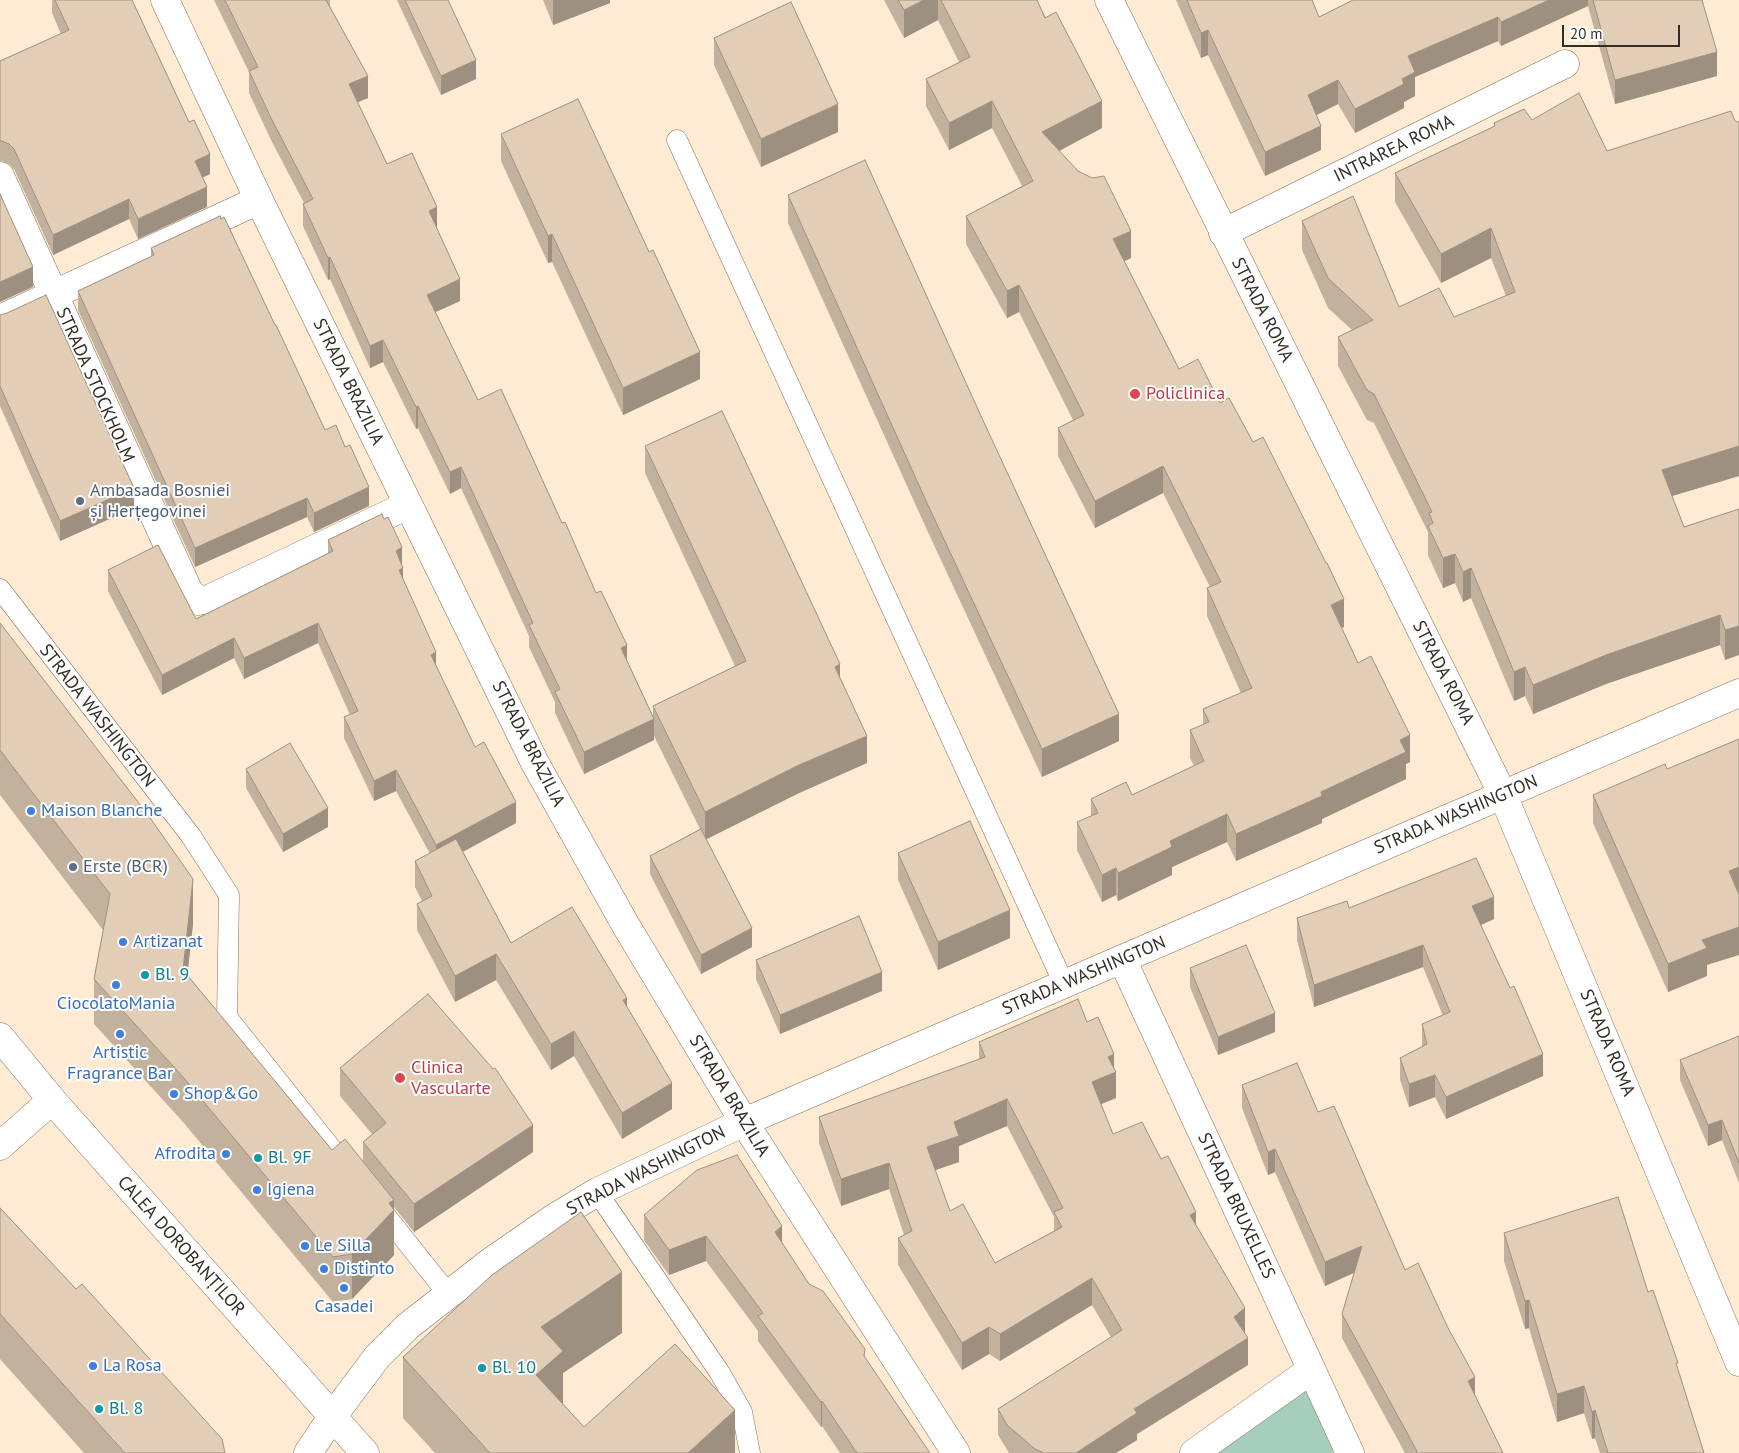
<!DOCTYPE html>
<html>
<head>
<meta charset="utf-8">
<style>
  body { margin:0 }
  #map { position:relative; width:1739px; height:1453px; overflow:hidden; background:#ffebd3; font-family:"PT Sans",sans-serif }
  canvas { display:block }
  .scale { position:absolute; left:1562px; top:25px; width:118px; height:22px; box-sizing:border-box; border:2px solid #332c23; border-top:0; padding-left:6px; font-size:15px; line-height:18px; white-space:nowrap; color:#332c23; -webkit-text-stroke:4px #fff; paint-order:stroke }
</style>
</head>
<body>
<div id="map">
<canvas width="1739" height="1453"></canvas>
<div class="scale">20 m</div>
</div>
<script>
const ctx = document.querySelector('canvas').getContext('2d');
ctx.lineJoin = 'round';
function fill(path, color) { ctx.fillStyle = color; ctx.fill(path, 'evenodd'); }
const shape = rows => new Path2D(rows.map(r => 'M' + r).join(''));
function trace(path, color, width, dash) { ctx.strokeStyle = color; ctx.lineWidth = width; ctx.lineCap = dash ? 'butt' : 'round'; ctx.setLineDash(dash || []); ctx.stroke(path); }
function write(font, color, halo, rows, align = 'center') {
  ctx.font = font + ' "PT Sans",sans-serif'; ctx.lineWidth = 4; ctx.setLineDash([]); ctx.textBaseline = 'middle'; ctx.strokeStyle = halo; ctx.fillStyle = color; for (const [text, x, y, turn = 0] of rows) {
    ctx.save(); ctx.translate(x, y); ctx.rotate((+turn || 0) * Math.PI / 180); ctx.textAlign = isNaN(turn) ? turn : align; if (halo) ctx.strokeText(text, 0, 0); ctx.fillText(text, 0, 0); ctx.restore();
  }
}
const green = shape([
  [1311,1370,1346,1443,1332,1453,1191,1453]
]);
const service = shape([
  [677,140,1064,984],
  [0,589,191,836,229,895,227,1017,350,1172],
  [597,1192,720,1373,742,1412,750,1453],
  [378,1206,448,1294]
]);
const minor = shape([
  [165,0,259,200,535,763,625,924,744,1122,956,1453],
  [0,176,189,592,199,601,211,598,408,505],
  [1223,233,1565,64],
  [0,319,259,200],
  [1122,959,1350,1453],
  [0,1146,52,1100],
  [308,1453,332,1417,377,1357,408,1326,489,1263,554,1218,597,1192,744,1122,1739,693],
  [1194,1453,1311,1370]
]);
const tertiary = shape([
  [1109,0,1503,795,1739,1362]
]);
const primary = shape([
  [0,1037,52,1100,365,1453]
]);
const wall = shape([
  [52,0,132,0,210,174,202,178,207,207,138,239,129,219,53,255,14,169,9,164,2,161,0,161,0,61,61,34,52,13],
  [214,0,330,0,330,6,368,98,357,102,387,164,437,229,460,301,435,312,478,400,562,523,653,716,653,706,735,666,645,473,645,446,840,678,867,763,799,793,706,839,752,947,701,974,650,874,650,856,700,829,654,736,654,740,584,774,555,713,555,702,529,647,529,636,461,488,450,494,418,428,416,429,383,362,370,368,330,279,328,280,303,226,303,204,304,203,271,140,249,93,249,72],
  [397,0,448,0,476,79,441,95],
  [543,0,610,0,610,3,553,25],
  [884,0,1037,0,1102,128,1059,151,1131,258,1124,261,1179,369,1220,403,1344,627,1341,628,1358,663,1410,762,1406,764,1406,779,1322,819,1322,823,1236,861,1227,842,1172,867,1172,875,1118,901,1116,895,1102,902,1077,850,1077,822,1091,816,1091,799,1132,795,1194,766,1190,758,1190,730,1203,725,1203,709,1241,693,1207,616,1207,588,1210,587,1163,493,1095,528,1058,456,1058,428,1073,420,1019,312,1007,318,966,244,966,216,1022,186,992,128,949,150,926,106,926,79,959,62,938,20,904,38],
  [1176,0,1312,0,1319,17,1353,0,1702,0,1717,76,1615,104,1588,6,1501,46,1498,41,1415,77,1415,96,1404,102,1404,108,1355,133,1338,104,1317,115,1321,150,1265,176,1208,55,1201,58],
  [714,38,838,132,761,167,714,65],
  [1494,123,1739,476,1672,496,1684,527,1739,509,1725,660,1720,645,1606,684,1533,714,1525,696,1514,701,1471,598,1463,602,1455,583,1443,588,1428,555,1428,532,1374,423,1367,420,1338,366,1338,337,1352,330,1328,308,1302,250,1302,221,1399,307,1454,317,1506,296,1491,258,1441,283,1395,202,1395,173,1494,127],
  [501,134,649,252,700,379,623,415,552,262,548,263,501,161],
  [788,195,1119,741,1042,777,927,530,788,223],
  [151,248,325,430,369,506,314,532,307,517,195,567,78,310,78,291,151,257],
  [0,315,134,508,60,541,0,406],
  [328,540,402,565,403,580,436,667,475,747,516,823,463,852,511,943,627,1007,672,1109,622,1139,574,1056,551,1070,496,980,455,1002,417,930,417,904,422,901,415,887,415,861,430,854,396,791,374,801,344,738,344,717,350,715,318,643,244,679,234,658,162,695,108,591,108,570,196,619,328,553],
  [0,623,193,924,187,975,332,1150,363,1162,363,1142,372,1134,340,1096,340,1068,533,1152,414,1232,394,1207,394,1255,352,1299,333,1302,183,1122,94,1024,94,979,103,930,0,795],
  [246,769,328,827,283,852,246,788],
  [1593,795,1707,965,1707,976,1668,992,1593,823],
  [898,853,1010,938,938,970,898,880],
  [1349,908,1494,919,1481,925,1543,1076,1446,1119,1435,1097,1409,1107,1400,1080,1400,1058,1422,1047,1422,1024,1443,1016,1423,967,1314,1007,1297,940,1297,918],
  [756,960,882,991,780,1034,756,979],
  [1190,968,1275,1032,1218,1055,1190,987],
  [1087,1022,1114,1068,1116,1098,1101,1104,1113,1134,1196,1225,1245,1334,1248,1365,1137,1434,1137,1440,1116,1453,1009,1453,998,1435,998,1409,1111,1337,1092,1305,1000,1361,989,1354,962,1370,898,1265,898,1238,904,1235,889,1189,841,1206,819,1143,819,1117,979,1060,979,1042],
  [1007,1126,1054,1217,1054,1231,995,1263,950,1211,935,1170,959,1162,959,1146],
  [1739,1036,1739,1183,1722,1140,1708,1146,1680,1080,1680,1060],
  [1242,1085,1318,1112,1475,1396,1503,1453,1405,1453,1342,1338,1342,1314,1354,1273,1325,1286,1275,1172,1268,1175,1242,1108],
  [0,1208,76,1289,225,1453,84,1453,0,1359],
  [644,1215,782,1243,809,1284,865,1358,930,1453,840,1453,822,1426,821,1427,758,1341,758,1331,706,1261,669,1275,644,1240],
  [1504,1233,1648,1292,1678,1370,1704,1453,1600,1453,1595,1438,1592,1439,1584,1413,1557,1422,1529,1328,1525,1329,1504,1261],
  [622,1333,563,1373,563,1404,584,1427,735,1453,435,1453,403,1418,403,1357]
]);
const shadedWall = shape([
  [553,0,610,0,610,3,553,25],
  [924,0,938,0,938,20,904,38,904,10],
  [1549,0,1588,0,1588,6,1501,46,1501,22],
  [1498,17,1498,41,1415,77,1415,96,1404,102,1404,108,1355,133,1355,109,1402,79,1408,56],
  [1208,30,1208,55,1201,58,1201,33],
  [1717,52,1717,76,1615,104,1615,80],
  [476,60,476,79,441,95,441,76],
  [368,76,368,98,349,106,349,84],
  [1338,80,1338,104,1308,119,1308,95],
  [992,101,992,128,949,150,949,123],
  [1102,101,1102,128,1042,160,1042,132],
  [838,104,838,132,761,167,761,139],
  [1321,126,1321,150,1265,176,1265,152],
  [210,154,210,174,195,181,195,161],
  [207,187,207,207,138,239,138,219],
  [129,199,129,219,53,255,53,235],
  [437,207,437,229,429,211],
  [1491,228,1491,258,1441,283,1441,254],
  [1131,231,1131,258,1113,267,1113,239],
  [552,234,552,262,548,263,548,236],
  [330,257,330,279,328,280,328,258],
  [33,267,33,287,0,302,0,282],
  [460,279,460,301,427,316,427,295],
  [1019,285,1019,312,1007,318,1007,291],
  [383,340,383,362,370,368,370,346],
  [700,352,700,379,623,415,623,388],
  [418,406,418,428,416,429,416,407],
  [1739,446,1739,476,1662,499,1662,470],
  [1163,466,1163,493,1095,528,1095,501],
  [461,467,461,488,450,494,450,472],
  [369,487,369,506,314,532,314,513],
  [134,488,134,508,60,541,60,521],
  [307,498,307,517,195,567,195,548],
  [402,547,402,568,396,551],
  [1455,554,1455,583,1443,588,1443,558],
  [403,568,403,589,399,570],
  [1471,568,1471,598,1463,602,1463,572],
  [1344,599,1344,627,1331,632,1331,605],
  [1720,615,1720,645,1606,684,1533,714,1533,685,1606,655],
  [318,623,318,643,244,679,244,658],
  [1739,626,1739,655,1725,660,1725,630],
  [234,638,234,658,162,695,162,675],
  [627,645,627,667,621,648],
  [436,652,436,673,431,655],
  [840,664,840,692,835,667],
  [1525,667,1525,696,1514,701,1514,672],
  [1119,714,1119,741,1042,777,1042,749],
  [654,719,654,740,584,774,584,752],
  [1410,735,1410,762,1406,764,1406,779,1322,819,1322,823,1236,861,1236,834,1321,792,1400,740],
  [867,736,867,763,799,793,705,840,705,812,799,765],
  [396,770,396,791,374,801,374,781],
  [516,802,516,823,436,866,436,845],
  [328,808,328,827,283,852,283,834],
  [1227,814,1227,842,1172,867,1172,875,1118,901,1118,873,1170,841],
  [1739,867,1739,894,1729,871],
  [1116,868,1116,895,1102,902,1102,875],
  [193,879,193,924,183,1015,183,970],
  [1494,897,1494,919,1472,929,1472,906],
  [1010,910,1010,938,938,970,938,942],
  [1739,927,1739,955,1707,965,1707,976,1668,992,1668,964,1702,940],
  [752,928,752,947,701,974,701,955],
  [1423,945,1423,967,1314,1007,1314,985],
  [496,954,496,980,455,1002,455,976],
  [882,972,882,991,780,1034,780,1015],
  [627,998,627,1024,623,1000],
  [1275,1013,1275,1032,1218,1055,1218,1037],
  [574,1031,574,1056,551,1070,551,1044],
  [1114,1054,1114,1072,1116,1072,1116,1098,1092,1108,1092,1082,1108,1057],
  [1543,1054,1543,1076,1446,1119,1446,1097],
  [1435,1075,1435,1097,1409,1107,1409,1084],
  [672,1083,672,1109,622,1139,622,1113],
  [1007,1099,1007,1126,959,1146,959,1162,927,1173,927,1147,954,1122],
  [1722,1120,1722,1140,1708,1146,1708,1125],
  [533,1125,533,1152,414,1232,414,1204],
  [1275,1149,1275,1172,1268,1175,1268,1152],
  [889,1163,889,1189,841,1206,841,1179],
  [394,1200,394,1255,352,1299,352,1254,389,1203],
  [1196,1212,1196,1239,1190,1215],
  [782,1226,782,1251,775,1232],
  [706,1236,706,1261,669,1275,669,1250],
  [1362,1246,1362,1269,1325,1286,1325,1262],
  [622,1272,622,1333,563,1373,563,1412,536,1375,541,1327],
  [1092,1278,1092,1305,1000,1361,1000,1334],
  [1529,1300,1529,1328,1525,1329,1525,1301],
  [1245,1308,1245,1335,1234,1317],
  [989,1327,989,1354,962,1370,962,1343],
  [1248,1338,1248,1365,1137,1434,1137,1440,1116,1453,1076,1453,1134,1409],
  [1475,1377,1475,1400,1468,1381],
  [1584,1386,1584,1413,1557,1422,1557,1394],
  [822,1401,822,1426,821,1427,821,1402],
  [735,1410,735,1453,688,1453],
  [1595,1410,1595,1438,1592,1439,1592,1412]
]);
const building = shape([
  [55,0,132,0,189,122,194,120,210,154,195,161,207,187,138,219,129,199,53,235,14,149,9,144,2,141,0,141,0,61,69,30,55,0],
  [225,0,326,0,368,76,349,84,387,164,412,153,437,207,429,211,460,279,427,295,478,400,501,389,562,523,565,522,596,593,601,591,627,645,621,648,654,719,584,752,555,692,560,689,529,625,533,623,461,467,450,472,418,406,416,407,383,340,370,346,330,257,328,258,303,204,313,199,271,118,249,71,258,67,225,0],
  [405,0,448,0,476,60,441,76,405,0],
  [898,0,924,0,904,10,898,0],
  [941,0,1037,0,1045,18,1056,12,1102,101,1042,132,1078,171,1092,178,1104,176,1131,231,1113,239,1179,369,1198,359,1220,403,1229,398,1253,442,1263,437,1326,563,1327,563,1344,599,1331,605,1358,663,1371,656,1410,735,1400,740,1406,752,1321,792,1322,796,1236,834,1227,814,1170,841,1172,847,1118,873,1116,868,1102,875,1077,822,1098,813,1091,799,1126,782,1132,795,1204,761,1190,730,1209,722,1203,709,1252,688,1207,588,1221,582,1163,466,1095,501,1058,428,1084,415,1019,285,1007,291,966,216,1033,181,992,101,949,123,926,79,970,57,941,0],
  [1187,0,1312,0,1319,17,1353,0,1549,0,1501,22,1498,17,1408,56,1415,72,1402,79,1404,84,1355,109,1338,80,1308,95,1321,126,1265,152,1208,30,1201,33,1187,0],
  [1593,0,1702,0,1717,52,1615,80,1593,0],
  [791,2,838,104,761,139,714,38,791,2],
  [1579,93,1607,151,1731,111,1735,121,1739,122,1739,446,1662,470,1684,527,1739,509,1739,626,1725,630,1720,615,1606,655,1533,685,1525,667,1514,672,1471,568,1463,572,1455,554,1443,558,1428,526,1433,523,1429,513,1432,512,1374,394,1367,390,1338,337,1373,320,1328,278,1302,221,1353,196,1399,307,1439,288,1454,317,1515,292,1491,228,1441,254,1395,173,1495,126,1494,123,1524,109,1532,120,1579,93],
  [578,99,649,252,653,250,700,352,623,388,552,234,548,236,501,134,578,99],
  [865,160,981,416,1119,714,1042,749,927,503,788,195,865,160],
  [0,194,33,267,0,282,0,194],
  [220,216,221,219,224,217,275,325,276,325,325,430,336,425,345,447,350,445,369,487,314,513,307,498,195,548,78,291,154,255,151,248,220,216],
  [46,295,134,488,60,521,0,386,0,315,7,313,46,295],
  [722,411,840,664,835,667,867,736,799,765,705,812,653,706,746,661,645,446,722,411],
  [382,514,384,519,388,517,402,547,396,551,403,568,399,570,436,652,431,655,475,747,484,742,516,802,436,845,396,770,374,781,344,717,358,711,318,623,244,658,234,638,162,675,108,570,158,545,196,619,333,551,328,540,382,514],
  [0,623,148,815,193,879,183,970,332,1150,345,1139,394,1200,389,1203,394,1210,352,1254,333,1257,183,1077,94,979,110,894,0,750,0,623],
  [1739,739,1739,867,1729,871,1739,895,1739,927,1702,940,1707,948,1668,964,1593,795,1665,764,1667,769,1739,739],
  [290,743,328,808,283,834,246,769,290,743],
  [970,821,1010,910,938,942,898,853,970,821],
  [701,829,752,928,701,955,650,856,701,829],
  [456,839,511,943,572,907,627,998,623,1000,672,1083,622,1113,574,1031,551,1044,496,954,455,976,417,904,432,896,415,861,456,839],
  [1476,858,1494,897,1472,906,1510,988,1514,986,1543,1054,1446,1097,1435,1075,1409,1084,1400,1058,1427,1044,1422,1024,1450,1012,1423,945,1314,985,1297,918,1347,901,1349,908,1476,858],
  [859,916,882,972,780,1015,756,960,859,916],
  [1246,945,1275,1013,1218,1037,1190,968,1246,945],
  [428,994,493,1069,495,1068,533,1125,414,1204,363,1142,386,1123,340,1068,428,994],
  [1078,999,1087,1022,1098,1017,1114,1054,1108,1057,1116,1072,1092,1082,1113,1134,1142,1122,1161,1159,1168,1156,1196,1212,1190,1215,1245,1308,1234,1317,1248,1338,1134,1409,1137,1413,1076,1453,1044,1453,1035,1449,1007,1425,998,1409,1122,1330,1092,1278,1000,1334,989,1327,962,1343,898,1238,912,1231,889,1163,841,1179,819,1117,985,1057,979,1042,1078,999],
  [1007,1099,1063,1208,1054,1212,1062,1227,995,1263,963,1204,950,1211,927,1147,959,1136,954,1122,1007,1099],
  [1739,1036,1739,1163,1722,1120,1708,1125,1680,1060,1739,1036],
  [1297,1063,1318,1112,1334,1106,1405,1270,1418,1263,1448,1328,1475,1377,1468,1381,1503,1453,1416,1453,1417,1451,1342,1314,1362,1246,1325,1262,1275,1149,1268,1152,1242,1085,1297,1063],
  [737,1155,782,1226,775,1232,809,1284,823,1291,865,1349,864,1356,930,1453,857,1453,822,1401,821,1402,758,1316,763,1313,706,1236,669,1250,644,1215,697,1170,737,1155],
  [1618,1197,1648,1292,1653,1290,1678,1363,1676,1363,1704,1453,1608,1453,1595,1410,1592,1412,1584,1386,1557,1394,1529,1300,1525,1301,1504,1233,1618,1197],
  [0,1208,76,1289,82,1284,222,1439,225,1453,125,1453,0,1314,0,1208],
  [581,1212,622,1272,541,1327,563,1351,536,1375,584,1427,675,1344,735,1410,688,1453,490,1453,403,1357,492,1275,581,1212]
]);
const markers = [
  [1135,394,6,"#e0444e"],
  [80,501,5,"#5c6f8a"],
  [31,811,5,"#3f7fe0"],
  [73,867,5,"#5c6f8a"],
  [123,942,5,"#3f7fe0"],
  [145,975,5,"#0f9aa8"],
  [116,985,5,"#3f7fe0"],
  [120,1034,5,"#3f7fe0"],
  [400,1078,6,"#e0444e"],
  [174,1094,5,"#3f7fe0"],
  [226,1154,5,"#3f7fe0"],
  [258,1158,5,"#0f9aa8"],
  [257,1190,5,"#3f7fe0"],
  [305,1246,5,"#3f7fe0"],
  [324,1269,5,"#3f7fe0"],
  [344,1288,5,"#3f7fe0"],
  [93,1366,5,"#3f7fe0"],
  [482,1368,5,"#0f9aa8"],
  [99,1409,5,"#0f9aa8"]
];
const streetNames = [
  ["INTRAREA ROMA",1394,149,-26],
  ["STRADA ROMA",1262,310,63],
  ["STRADA BRAZILIA",348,382,64],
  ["STRADA STOCKHOLM",95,385,66],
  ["STRADA ROMA",1443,673,63],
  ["STRADA WASHINGTON",97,716,52],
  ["STRADA BRAZILIA",528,744,63],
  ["STRADA WASHINGTON",1456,815,-23],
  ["STRADA WASHINGTON",1084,976,-23],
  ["STRADA ROMA",1607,1043,67],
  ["STRADA BRAZILIA",729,1096,59],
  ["STRADA WASHINGTON",646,1171,-27],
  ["STRADA BRUXELLES",1236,1206,65],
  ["CALEA DOROBANȚILOR",181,1246,48]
];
const healthNames = [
  ["Policlinica",1146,394],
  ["Clinica",411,1068],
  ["Vascularte",411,1089]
];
const serviceNames = [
  ["Ambasada Bosniei",90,491],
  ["și Herțegovinei",90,512],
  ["Erste (BCR)",83,867]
];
const shopNames = [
  ["Maison Blanche",41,811],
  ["Artizanat",133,942],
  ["CiocolatoMania",116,1004,"center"],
  ["Artistic",120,1053,"center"],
  ["Fragrance Bar",120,1074,"center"],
  ["Shop&Go",184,1094],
  ["Afrodita",216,1154,"right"],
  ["Igiena",267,1190],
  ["Le Silla",315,1246],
  ["Distinto",334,1269],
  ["Casadei",344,1307,"center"],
  ["La Rosa",103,1366]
];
const cultureNames = [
  ["Bl. 9",155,975],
  ["Bl. 9F",268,1158],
  ["Bl. 10",492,1368],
  ["Bl. 8",109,1409]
];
fill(green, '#a5cfbb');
trace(service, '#82715b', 21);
trace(minor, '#82715b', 29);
trace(tertiary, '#82715b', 29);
trace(primary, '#82715b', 29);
trace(service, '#fff', 20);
trace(minor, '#fff', 28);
trace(tertiary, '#fff', 28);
trace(primary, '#fff', 28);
fill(wall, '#c2b19d');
fill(shadedWall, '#9e9080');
fill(building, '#e2ceb7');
trace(building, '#9e9080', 1);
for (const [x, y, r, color] of markers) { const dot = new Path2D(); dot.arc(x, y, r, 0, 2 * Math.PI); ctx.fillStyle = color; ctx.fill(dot); trace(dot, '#fff', 2); }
write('18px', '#332c23', '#fff', streetNames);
write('18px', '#be3a42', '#fff', healthNames, 'left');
write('18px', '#4e5e75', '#fff', serviceNames, 'left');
write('18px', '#366cbe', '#fff', shopNames, 'left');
write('18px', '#0d838f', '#fff', cultureNames, 'left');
</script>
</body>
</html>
